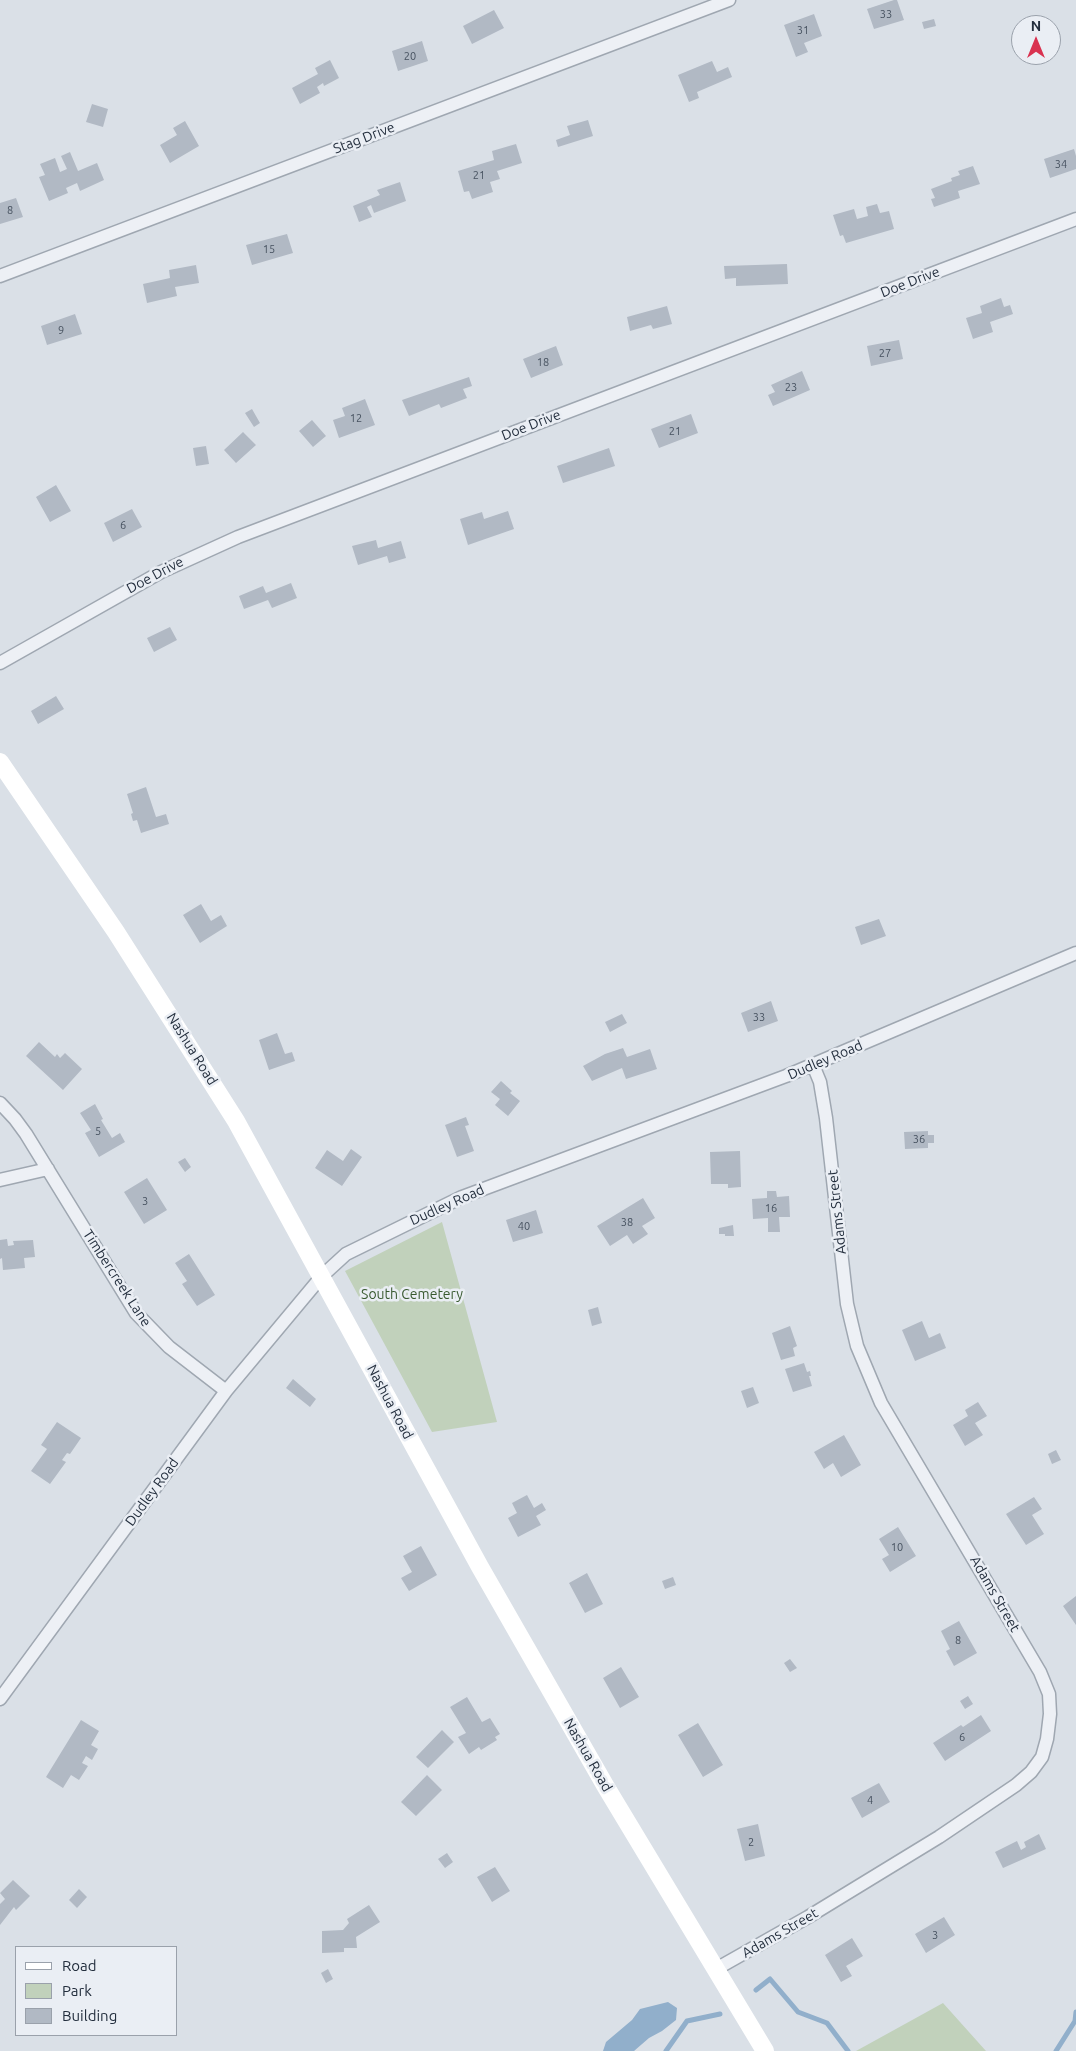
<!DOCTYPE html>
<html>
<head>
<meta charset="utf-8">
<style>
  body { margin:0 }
  #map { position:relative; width:1076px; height:2051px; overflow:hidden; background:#dae0e7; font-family:Ubuntu,sans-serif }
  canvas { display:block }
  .legend { position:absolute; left:15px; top:1946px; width:162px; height:90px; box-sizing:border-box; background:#eaeef4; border:1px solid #9aa1ab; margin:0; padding:6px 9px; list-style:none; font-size:15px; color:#232e3d }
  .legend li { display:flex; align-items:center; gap:10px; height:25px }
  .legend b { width:25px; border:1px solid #9aa1ab }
  .north { position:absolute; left:1011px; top:15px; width:50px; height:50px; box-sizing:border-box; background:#eaeef4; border:1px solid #9aa1ab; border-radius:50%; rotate:0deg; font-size:14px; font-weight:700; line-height:20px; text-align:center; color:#232e3d }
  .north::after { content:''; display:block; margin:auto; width:18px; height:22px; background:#d93250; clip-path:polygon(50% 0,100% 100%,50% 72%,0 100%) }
</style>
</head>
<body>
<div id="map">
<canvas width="1076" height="2051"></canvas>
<ul class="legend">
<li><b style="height:6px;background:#fff"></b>Road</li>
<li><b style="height:14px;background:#c1d1bb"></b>Park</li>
<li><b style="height:14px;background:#b1b9c4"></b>Building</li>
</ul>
<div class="north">N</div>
</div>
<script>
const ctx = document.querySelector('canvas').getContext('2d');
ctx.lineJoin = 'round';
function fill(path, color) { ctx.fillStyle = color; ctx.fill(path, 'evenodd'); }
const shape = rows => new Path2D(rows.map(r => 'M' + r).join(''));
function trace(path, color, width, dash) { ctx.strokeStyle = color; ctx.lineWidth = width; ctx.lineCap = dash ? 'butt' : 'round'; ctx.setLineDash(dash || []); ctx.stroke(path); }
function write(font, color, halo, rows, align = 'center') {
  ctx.font = font + ' Ubuntu,sans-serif'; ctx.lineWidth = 5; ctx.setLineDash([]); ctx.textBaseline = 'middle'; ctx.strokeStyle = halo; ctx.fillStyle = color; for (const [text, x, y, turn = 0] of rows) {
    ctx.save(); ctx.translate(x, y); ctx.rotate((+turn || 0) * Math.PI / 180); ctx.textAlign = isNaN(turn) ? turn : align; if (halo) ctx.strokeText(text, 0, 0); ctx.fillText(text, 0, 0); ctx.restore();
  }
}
const green = shape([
  [442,1222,497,1422,432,1432,345,1271],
  [943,2003,986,2051,856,2051]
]);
const water = shape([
  [668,2002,677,2008,676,2020,662,2031,649,2038,634,2051,603,2051,606,2042,632,2020,640,2009]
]);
const stream = shape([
  [756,1990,770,1979,798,2012,827,2023,848,2051],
  [666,2051,687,2021,720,2014],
  [1056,2051,1075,2021,1076,2012]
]);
const building = shape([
  [894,0,897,0,904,20,874,29,867,9],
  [494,10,504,28,472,44,463,26],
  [814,14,822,36,804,43,808,52,796,57,784,25],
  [934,19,936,26,924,29,922,22],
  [422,41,428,61,398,71,392,51],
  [330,60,339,78,324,86,323,83,317,87,320,93,300,104,292,88,318,74,315,68],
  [712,61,717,72,728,67,732,77,697,92,699,98,689,102,678,75],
  [92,104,108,109,103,127,86,122],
  [588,120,593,136,558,147,556,140,570,135,567,126],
  [185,121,199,146,170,163,160,145,177,135,173,128],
  [516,144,522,163,497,171,500,179,490,182,493,192,472,199,469,191,464,192,458,171,494,160,492,151],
  [1074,149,1076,156,1076,169,1050,178,1044,159],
  [70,152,78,171,97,163,104,180,80,191,77,183,66,188,68,193,49,201,39,177,45,175,40,164,55,158,60,172,67,169,61,156],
  [973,166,980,184,958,191,960,198,934,207,931,199,935,198,931,189,952,181,951,178,960,175,958,171],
  [400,182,406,201,374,213,371,205,367,207,372,217,359,222,353,206,380,195,377,190],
  [16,198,23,217,0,224,0,203],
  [877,204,880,213,889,211,894,229,846,243,843,235,840,236,833,215,854,209,857,219,868,216,866,207],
  [287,234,293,253,252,265,246,245],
  [787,264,788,284,736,286,736,278,725,279,724,266],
  [196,265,199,283,175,287,177,296,147,303,143,284,170,278,169,270],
  [1001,298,1004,307,1010,305,1013,314,990,322,993,332,973,339,966,318,982,313,980,306],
  [667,306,672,324,653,329,651,325,630,331,627,317],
  [75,314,82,334,47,345,41,326],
  [899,340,903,359,871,366,867,346],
  [556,346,563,365,531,378,523,359],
  [802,371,810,390,773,406,768,395,775,392,771,385],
  [469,377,472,386,463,389,467,398,441,408,439,404,409,416,402,400],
  [365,399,375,425,339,438,333,420,345,416,342,408],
  [252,409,260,423,254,427,245,413],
  [691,414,698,433,659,448,651,429],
  [312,420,326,436,313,447,299,431],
  [243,432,256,445,236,463,224,450],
  [206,446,209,464,196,466,193,448],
  [609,448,615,466,563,483,557,466],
  [56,485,71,511,50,522,36,497],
  [132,509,142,527,113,542,104,523],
  [508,511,514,529,468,545,460,519,482,512,484,519],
  [376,540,378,548,401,541,406,558,389,563,387,556,358,565,352,546],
  [291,583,297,598,272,608,268,600,244,609,239,596,263,586,266,593],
  [170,627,177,640,154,652,147,638],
  [56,696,64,709,38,724,31,711],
  [146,787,156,817,166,814,169,824,141,833,137,820,133,821,131,814,133,813,127,794],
  [201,904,211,921,221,915,227,926,200,943,183,915],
  [879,919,886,936,861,945,855,927],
  [771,1001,778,1021,748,1032,741,1013],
  [622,1014,627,1023,610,1032,605,1022],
  [277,1033,285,1054,292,1052,295,1061,269,1070,259,1040],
  [39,1042,55,1057,57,1054,60,1058,65,1053,82,1069,63,1090,26,1056],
  [623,1048,627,1057,650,1049,657,1069,626,1079,622,1068,592,1081,583,1066,605,1054],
  [501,1081,512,1091,510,1093,520,1101,508,1116,495,1105,500,1099,491,1092],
  [95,1104,103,1119,101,1120,112,1138,120,1133,125,1142,99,1157,85,1133,91,1130,80,1113],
  [466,1117,469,1125,465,1126,474,1151,457,1157,445,1125],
  [928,1131,928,1135,934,1135,934,1143,928,1143,928,1148,905,1149,904,1132],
  [351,1149,362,1157,342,1186,315,1168,327,1150,343,1161],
  [740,1151,741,1187,728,1188,728,1184,711,1184,710,1152],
  [185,1158,191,1167,185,1172,178,1162],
  [147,1178,167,1210,144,1224,124,1192],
  [767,1191,776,1191,777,1197,789,1196,790,1217,779,1217,780,1232,768,1232,768,1218,753,1219,752,1199,767,1198],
  [643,1198,655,1218,642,1226,648,1234,633,1244,627,1235,610,1246,597,1226],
  [536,1210,543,1233,513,1242,506,1220],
  [733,1225,734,1236,725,1236,725,1234,719,1234,719,1228],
  [7,1239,8,1246,14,1245,13,1241,33,1240,35,1257,24,1258,25,1268,3,1270,2,1258,0,1259,0,1240],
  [189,1254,215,1295,197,1306,182,1284,187,1281,175,1263],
  [598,1307,602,1323,592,1326,588,1310],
  [922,1321,929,1338,940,1333,946,1348,915,1361,902,1330],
  [790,1326,797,1346,793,1348,795,1356,781,1360,772,1333],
  [804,1363,807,1372,810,1371,811,1376,809,1376,812,1386,793,1392,785,1369],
  [293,1379,316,1399,310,1407,286,1388],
  [753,1387,759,1403,747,1408,741,1391],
  [978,1402,987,1416,975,1423,983,1435,965,1446,953,1425,968,1416,965,1410],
  [57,1422,81,1438,70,1454,67,1453,62,1460,66,1462,50,1484,31,1471,47,1449,41,1445],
  [844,1435,861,1465,841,1477,833,1463,824,1469,814,1452],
  [1056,1450,1061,1460,1052,1464,1048,1454],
  [527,1495,534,1508,542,1503,546,1510,536,1516,541,1525,518,1537,508,1518,517,1513,512,1503],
  [1034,1497,1042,1509,1032,1515,1044,1534,1026,1545,1006,1514],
  [898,1527,916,1556,890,1572,882,1559,889,1555,879,1539],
  [421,1546,437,1575,409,1591,401,1578,412,1572,403,1556],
  [587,1573,603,1604,585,1613,569,1583],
  [673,1577,676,1585,665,1589,662,1581],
  [1076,1596,1076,1625,1063,1606],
  [959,1621,977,1653,954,1666,946,1651,950,1649,941,1631],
  [790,1659,797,1668,790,1672,784,1663],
  [621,1667,639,1697,620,1708,603,1678],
  [968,1696,973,1704,965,1709,960,1701],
  [467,1697,482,1722,490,1718,500,1734,495,1737,497,1740,481,1750,479,1747,469,1754,458,1737,466,1733,450,1707],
  [981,1715,991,1731,945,1761,933,1743,961,1725,963,1727],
  [81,1720,99,1731,91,1745,98,1749,92,1760,86,1756,82,1763,88,1766,79,1780,71,1775,63,1788,46,1777],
  [698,1723,723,1765,703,1777,678,1735],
  [442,1730,454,1742,428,1768,416,1757],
  [427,1775,442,1790,416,1816,401,1802],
  [879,1783,890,1802,862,1818,851,1798],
  [758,1824,765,1856,745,1861,737,1829],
  [1039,1834,1046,1849,1003,1868,995,1852,1017,1841,1021,1850,1026,1847,1024,1842],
  [447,1853,453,1862,445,1868,438,1859],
  [495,1867,510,1891,492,1902,477,1877],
  [13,1880,30,1896,16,1910,14,1907,0,1925,0,1904,5,1899,0,1893],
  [79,1889,87,1897,77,1908,69,1900],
  [369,1905,380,1922,356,1937,357,1948,344,1948,344,1952,322,1953,322,1931,343,1930,349,1923,347,1919],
  [944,1917,955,1935,926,1953,915,1934],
  [852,1938,863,1956,846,1966,852,1976,841,1982,825,1955],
  [328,1969,333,1979,326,1983,321,1973]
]);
const street = shape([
  [0,276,729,0],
  [0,663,161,572,238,537,1076,219],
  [0,1103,15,1119,26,1134,136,1313,169,1347,226,1391],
  [0,1180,48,1169],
  [0,1699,226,1391,322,1276,346,1254,462,1197,786,1076,1076,953],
  [716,1969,808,1917,939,1837,1016,1785,1031,1772,1042,1757,1047,1739,1050,1714,1049,1694,1040,1672,881,1403,857,1346,847,1304,826,1118,820,1082,813,1065]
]);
const secondary = shape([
  [0,762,116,932,236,1121,480,1567,606,1787,765,2051]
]);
const numberNames = [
  ["33",886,14],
  ["31",803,30],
  ["20",410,56],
  ["34",1061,164],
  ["21",479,175],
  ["8",10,210],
  ["15",269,249],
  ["9",61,330],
  ["27",885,353],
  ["18",543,362],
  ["23",791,387],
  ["12",356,418],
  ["21",675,431],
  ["6",123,525],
  ["33",759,1017],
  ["5",98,1131],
  ["36",919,1139],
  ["3",145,1201],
  ["16",771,1208],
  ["38",627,1222],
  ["40",524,1226],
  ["10",897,1547],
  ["8",958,1640],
  ["6",962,1737],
  ["4",870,1800],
  ["2",751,1842],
  ["3",935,1935]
];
const streetNames = [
  ["Stag Drive",364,138,-21],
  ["Doe Drive",910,282,-21],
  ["Doe Drive",531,425,-21],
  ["Doe Drive",155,575,-28],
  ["Nashua Road",192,1049,58],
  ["Dudley Road",825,1060,-23],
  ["Dudley Road",447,1205,-24],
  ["Adams Street",837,1212,-96],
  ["Timbercreek Lane",117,1278,57],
  ["Nashua Road",390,1402,62],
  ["Dudley Road",152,1492,-54],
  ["Adams Street",995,1594,60],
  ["Nashua Road",588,1755,60],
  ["Adams Street",780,1933,-30]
];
const parkNames = [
  ["South Cemetery",412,1294]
];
fill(green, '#c1d1bb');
fill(water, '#91afcb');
trace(stream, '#91afcb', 5);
fill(building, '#b1b9c4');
trace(street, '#9fa7b1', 15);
trace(street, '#edf0f5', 12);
trace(secondary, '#fff', 18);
write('11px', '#46515f', null, numberNames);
write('14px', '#232e3d', '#eaeef4', streetNames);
write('14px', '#395a30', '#eaeef4', parkNames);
</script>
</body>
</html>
